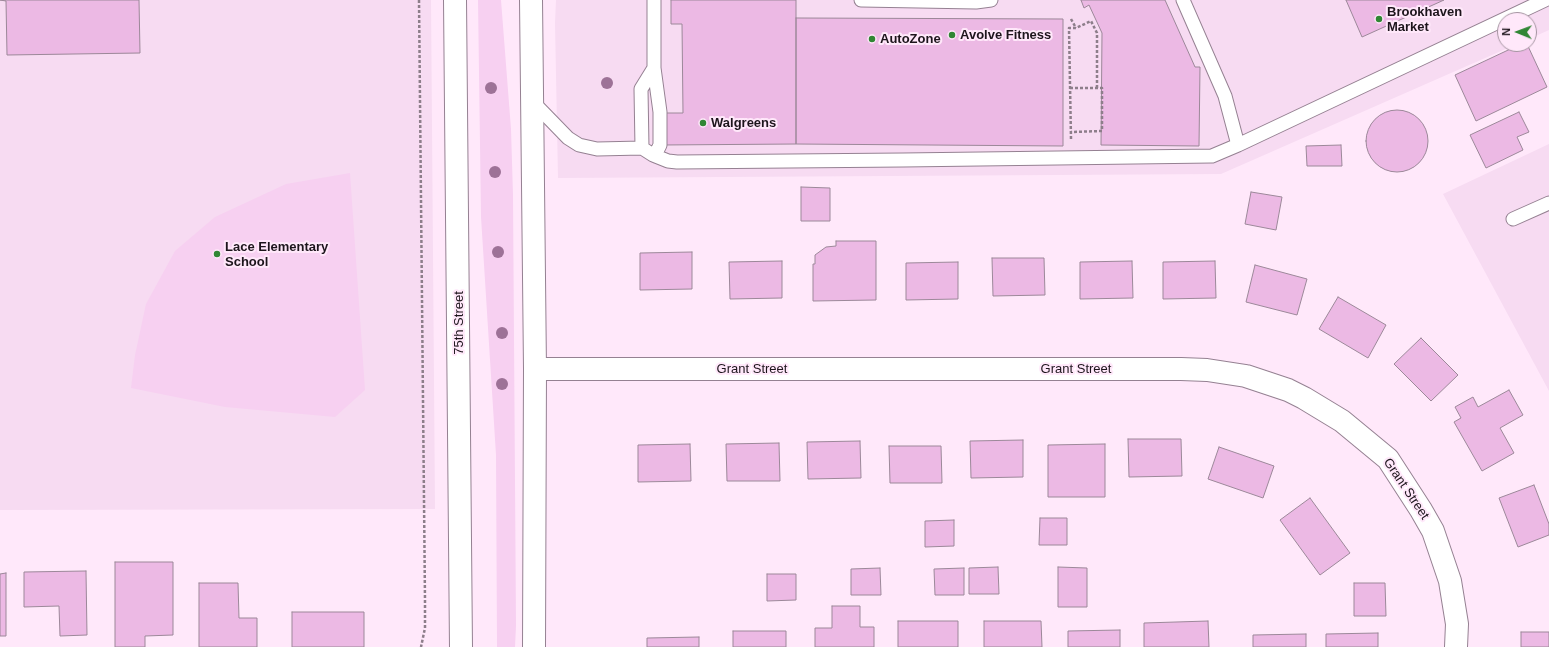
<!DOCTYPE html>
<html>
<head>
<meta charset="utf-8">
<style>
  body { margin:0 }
  #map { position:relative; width:1549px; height:647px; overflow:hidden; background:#ffe8fa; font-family:Arial,sans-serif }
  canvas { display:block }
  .north { position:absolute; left:1497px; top:12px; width:40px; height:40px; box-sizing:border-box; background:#ffe8fa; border:1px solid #a594a1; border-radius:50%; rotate:271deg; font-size:11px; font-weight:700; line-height:16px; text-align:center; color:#1d151c }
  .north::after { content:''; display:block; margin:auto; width:14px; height:18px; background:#308634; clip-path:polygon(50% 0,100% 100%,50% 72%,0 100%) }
</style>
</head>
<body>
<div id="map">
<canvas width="1549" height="647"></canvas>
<div class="north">N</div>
</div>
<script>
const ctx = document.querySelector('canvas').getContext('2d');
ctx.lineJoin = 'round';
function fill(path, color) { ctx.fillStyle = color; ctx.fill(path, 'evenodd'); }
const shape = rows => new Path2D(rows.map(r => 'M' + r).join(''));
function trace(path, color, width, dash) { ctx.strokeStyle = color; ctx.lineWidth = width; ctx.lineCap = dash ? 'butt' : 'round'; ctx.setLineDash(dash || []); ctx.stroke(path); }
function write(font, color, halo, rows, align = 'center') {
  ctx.font = font + ' Arial,sans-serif'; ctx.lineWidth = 4; ctx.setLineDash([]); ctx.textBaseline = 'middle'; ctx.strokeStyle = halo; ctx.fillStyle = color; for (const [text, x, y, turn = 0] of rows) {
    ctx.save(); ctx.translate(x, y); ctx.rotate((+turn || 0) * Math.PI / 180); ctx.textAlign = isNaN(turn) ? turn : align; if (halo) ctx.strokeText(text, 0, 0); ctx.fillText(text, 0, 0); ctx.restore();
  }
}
const built = shape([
  [0,0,431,0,435,509,0,510],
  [556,0,1549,0,1549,30,1529,39,1529,20,1505,20,1505,44,1517,44,1221,174,558,178,555,23],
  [1549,144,1549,391,1443,194]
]);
const green = shape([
  [478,0,501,0,511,129,513,195,516,626,515,647,497,647,496,455,481,217],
  [350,173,365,390,335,417,225,407,131,388,135,355,146,304,175,251,215,217,286,184]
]);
const building = shape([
  [0,0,139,0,140,53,7,55,6,1,0,0],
  [671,0,796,0,796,144,661,145,661,113,683,113,682,24,671,24,671,0],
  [1081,0,1165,0,1195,67,1200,67,1199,146,1101,145,1102,33,1089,5,1084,8,1081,0],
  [1346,0,1444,0,1362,37,1346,0],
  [796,18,1063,19,1063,146,796,144,796,18],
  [1521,44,1527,44,1547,87,1476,121,1455,75,1521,44],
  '1366 141a31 31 0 1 1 62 0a31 31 0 1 1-62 0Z',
  [1519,112,1529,132,1517,137,1523,150,1486,168,1470,135,1519,112],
  [1341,145,1342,166,1307,166,1306,146,1341,145],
  [801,187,830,188,830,221,801,221,801,187],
  [1251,192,1282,197,1276,230,1245,224,1251,192],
  [836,241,876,241,876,300,813,301,813,264,815,264,815,255,826,247,836,246,836,241],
  [692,252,692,289,640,290,640,253,692,252],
  [992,258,1044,258,1045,295,993,296,992,258],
  [782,261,782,298,730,299,729,262,782,261],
  [1132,261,1133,298,1080,299,1080,262,1132,261],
  [1215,261,1216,298,1163,299,1163,262,1215,261],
  [958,262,958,299,906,300,906,263,958,262],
  [1255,265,1307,279,1297,315,1246,302,1255,265],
  [1338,297,1386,325,1368,358,1319,329,1338,297],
  [1421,338,1458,375,1431,401,1394,364,1421,338],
  [1509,390,1523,415,1500,428,1514,453,1482,471,1454,422,1461,418,1455,407,1473,397,1478,407,1509,390],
  [1128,439,1181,439,1182,476,1129,477,1128,439],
  [1023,440,1023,477,971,478,970,441,1023,440],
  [860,441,861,478,808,479,807,442,860,441],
  [779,443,780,481,727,481,726,444,779,443],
  [690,444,691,481,638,482,638,445,690,444],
  [1105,444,1105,497,1048,497,1048,445,1105,444],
  [889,446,941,446,942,483,890,483,889,446],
  [1219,447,1274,466,1263,498,1208,479,1219,447],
  [1534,485,1549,524,1549,535,1518,547,1499,498,1534,485],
  [1310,498,1350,553,1320,575,1280,520,1310,498],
  [1040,518,1067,518,1067,545,1039,545,1040,518],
  [954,520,954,546,925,547,925,521,954,520],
  [115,562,173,562,173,635,145,636,145,647,115,647,115,562],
  [998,567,999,594,969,594,969,568,998,567],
  [1058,567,1087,568,1087,607,1058,607,1058,567],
  [880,568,881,595,851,595,851,569,880,568],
  [964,568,964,595,935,595,934,569,964,568],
  [86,571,87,635,60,636,59,606,24,607,24,572,86,571],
  [6,573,6,636,0,636,0,574,6,573],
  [767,574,796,574,796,600,767,601,767,574],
  [199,583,238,583,239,618,257,618,257,647,199,647,199,583],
  [1354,583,1385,583,1386,616,1354,616,1354,583],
  [832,606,860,606,860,627,874,627,874,647,815,647,815,628,832,628,832,606],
  [292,612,364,612,364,647,292,647,292,612],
  [898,621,958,621,958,647,898,647,898,621],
  [984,621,1041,621,1042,647,984,647,984,621],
  [1208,621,1209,647,1144,647,1144,623,1208,621],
  [1120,630,1120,647,1068,647,1068,631,1120,630],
  [733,631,786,631,786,647,733,647,733,631],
  [1521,632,1549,632,1549,647,1521,647,1521,632],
  [1378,633,1378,647,1326,647,1326,634,1378,633],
  [1306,634,1306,647,1253,647,1253,635,1306,634],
  [699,637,699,647,647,647,647,638,699,637]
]);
const path = shape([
  [419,0,425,600,425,628,421,647],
  [1071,19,1076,28],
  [1070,88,1102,88,1102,131,1071,132],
  [1071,139,1069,28,1076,28,1091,21,1097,33,1097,88]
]);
const service = shape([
  [861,0,976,2,991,0],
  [1183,0,1225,96,1238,145],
  [532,101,568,138,579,145,597,149,642,148,653,155,668,161,677,162,903,160,1212,156,1238,145,1545,0],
  [642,148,641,89,654,68,654,0],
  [653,155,657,151,660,145,660,112,654,68],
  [1513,219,1549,203]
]);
const minor = shape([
  [535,369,1181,369,1207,370,1246,376,1288,390,1304,398,1342,421,1388,459,1421,510,1433,531,1450,581,1457,624,1456,647]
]);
const secondary = shape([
  [455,0,461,647],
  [531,0,535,369,534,647]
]);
const trees = [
  [607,83],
  [491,88],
  [495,172],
  [498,252],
  [502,333],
  [502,384]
];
const markers = [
  [1379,19,4,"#308634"],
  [952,35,4,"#308634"],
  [872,39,4,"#308634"],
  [703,123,4,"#308634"],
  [217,254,4,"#308634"]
];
const poiNames = [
  ["Brookhaven",1387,12],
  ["Market",1387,27],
  ["Avolve Fitness",960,35],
  ["AutoZone",880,39],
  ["Walgreens",711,123],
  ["Lace Elementary",225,247],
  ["School",225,262]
];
const streetNames = [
  ["75th Street",459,323,-90],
  ["Grant Street",752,369],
  ["Grant Street",1076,369],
  ["Grant Street",1406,489,56]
];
fill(built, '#f7dbf2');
fill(green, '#f7d0f1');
fill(building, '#ecb9e4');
trace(building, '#9c8899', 1);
trace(service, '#958192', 15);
trace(minor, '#958192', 24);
trace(secondary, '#958192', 24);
trace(path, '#8d7e8a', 2.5, [3, 2]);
trace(service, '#fff', 13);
trace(minor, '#fff', 22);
trace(secondary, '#fff', 22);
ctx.fillStyle = '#9d7297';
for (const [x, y] of trees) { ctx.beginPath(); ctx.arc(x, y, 6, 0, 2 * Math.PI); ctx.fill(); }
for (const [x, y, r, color] of markers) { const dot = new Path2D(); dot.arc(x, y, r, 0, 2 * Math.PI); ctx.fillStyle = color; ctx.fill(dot); trace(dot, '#ffe8fa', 1.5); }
write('bold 13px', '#1d151c', '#ffe8fa', poiNames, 'left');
write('13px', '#1d151c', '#ffe8fa', streetNames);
</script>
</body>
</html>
